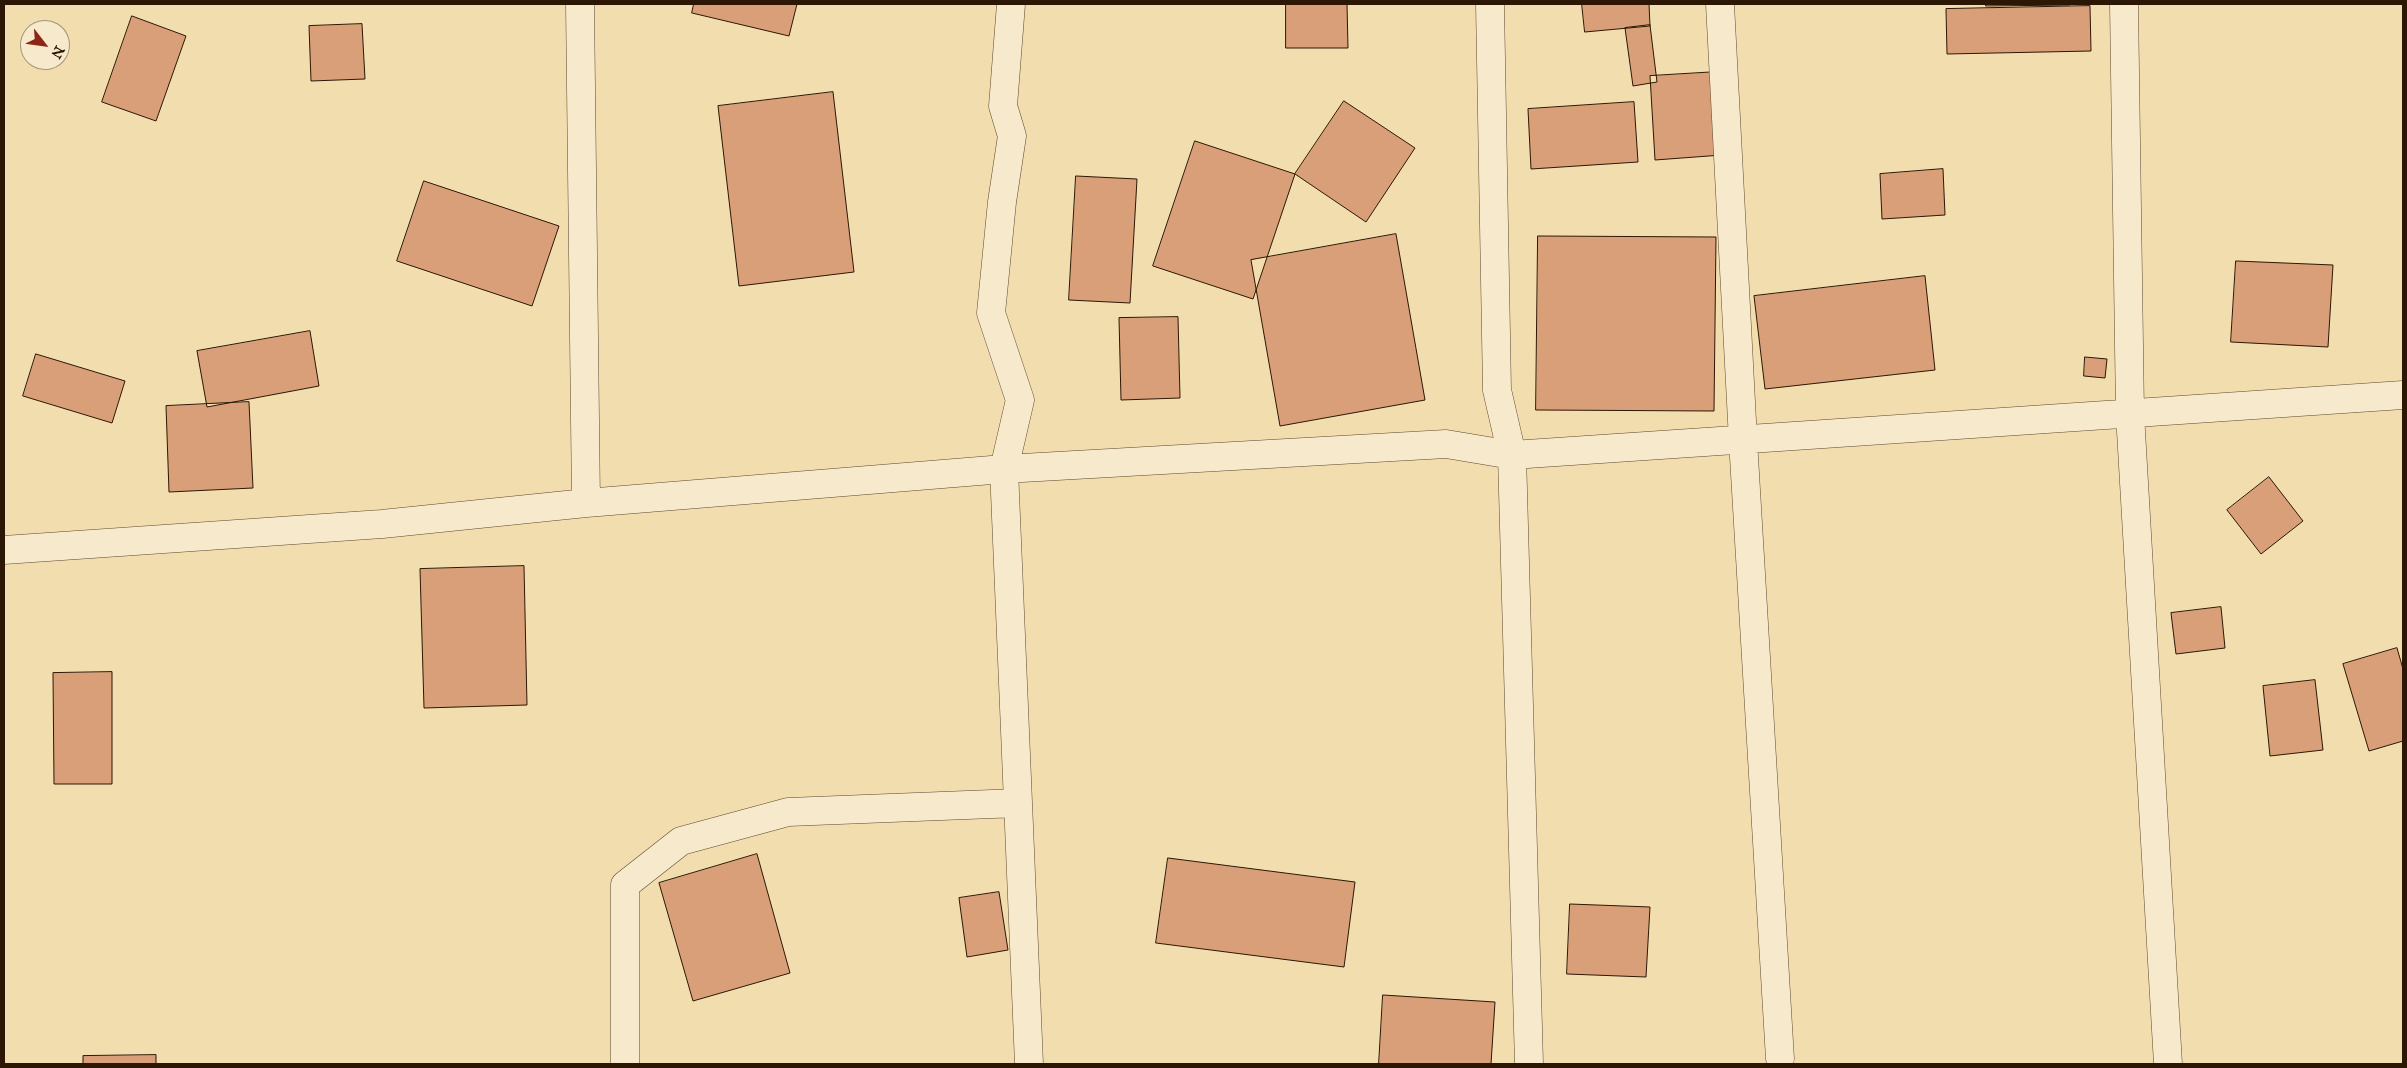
<!DOCTYPE html>
<style>
body{margin:0}
#map{position:relative;width:2407px;height:1068px;overflow:hidden;background:#f2ddaf;font-family:"IM FELL Great Primer",serif}
canvas{display:block}
.frame{position:absolute;inset:0;border:5px solid #2c1704;pointer-events:none}
.north{position:absolute;left:20px;top:20px;width:50px;height:50px;box-sizing:border-box;background:#f7e9cb;border:1px solid #a6957b;border-radius:50%;rotate:120deg;font-size:14px;font-weight:700;line-height:20px;text-align:center;color:#2c1704}
.north::after{content:'';display:block;margin:auto;width:18px;height:22px;background:#8f2418;clip-path:polygon(50% 0,100% 100%,50% 72%,0 100%)}
</style>
<div id="map">
<canvas width="2407" height="1068"></canvas>
<div class="frame"></div>
<div class="north">N</div>
</div>
<script>
const c = document.querySelector('canvas').getContext('2d');
c.lineJoin = 'round';
function paint(path, color) {
  c.fillStyle = color;
  c.fill(path, 'evenodd');
}
function trace(path, color, width, dash) {
  c.strokeStyle = color;
  c.lineWidth = width;
  c.lineCap = dash ? 'butt' : 'round';
  c.setLineDash(dash || []);
  c.stroke(path);
}
const building = new Path2D(`
 M694,4H797L789,36L692,13Z
 M1286,4H1347L1348,48H1286Z
 M1582,4H1649L1650,26L1585,32Z
 M1986,4H2070V5L1986,6Z
 M2090,6L2091,51L1947,54L1946,9Z
 M132,16L186,36L156,121L102,102Z
 M362,24L365,79L311,81L309,26Z
 M1650,25L1657,82L1633,86L1625,28Z
 M1717,72L1722,155L1655,160L1650,76Z
 M833,92L854,272L739,286L718,106Z
 M1344,101L1415,148L1366,222L1295,174Z
 M1634,102L1638,162L1531,169L1528,109Z
 M1195,141L1295,174L1253,299L1153,266Z
 M1943,169L1945,215L1882,219L1880,174Z
 M1076,176L1137,179L1130,303L1069,300Z
 M424,181L559,226L532,306L397,261Z
 M1396,234L1425,400L1280,426L1251,260Z
 M1538,236L1716,237L1714,411L1536,410Z
 M2236,261L2333,265L2328,347L2231,342Z
 M1925,276L1935,370L1765,389L1754,296Z
 M1178,317L1180,398L1121,400L1119,318Z
 M310,331L319,386L207,407L197,351Z
 M36,354L125,381L112,423L23,396Z
 M2085,357L2107,359L2105,378L2084,376Z
 M249,402L253,488L169,492L166,406Z
 M2269,477L2303,521L2261,554L2227,510Z
 M524,566L527,705L424,708L420,569Z
 M2221,607L2225,648L2176,654L2171,613Z
 M2397,648L2403,669V741L2369,751L2343,664Z
 M112,672V784H54L53,673Z
 M2315,680L2323,750L2270,756L2263,686Z
 M757,854L790,973L693,1001L659,883Z
 M1168,858L1355,882L1344,967L1156,943Z
 M999,892L1008,950L967,957L959,898Z
 M1570,904L1650,907L1646,977L1567,974Z
 M1383,995L1495,1002L1491,1064H1379Z
 M156,1055V1064H83V1056Z`);
const minor = new Path2D(`
 M580,4L586,503
 M1011,4L1003,106L1012,136L1002,202L991,313L1020,400L1004,469L1029,1064
 M1490,4L1497,390L1512,455L1529,1064
 M1720,4L1743,440L1780,1059
 M2124,4L2130,414L2168,1064
 M4,550L382,524L586,503L1004,469L1446,444L1512,455L2403,395
 M625,1064V885L681,841L788,812L1018,803`);
paint(building, '#d89f79');
trace(building, '#2c1704', 1);
trace(minor, '#5e482f', 29);
trace(minor, '#f7e9cb', 28);
</script>
